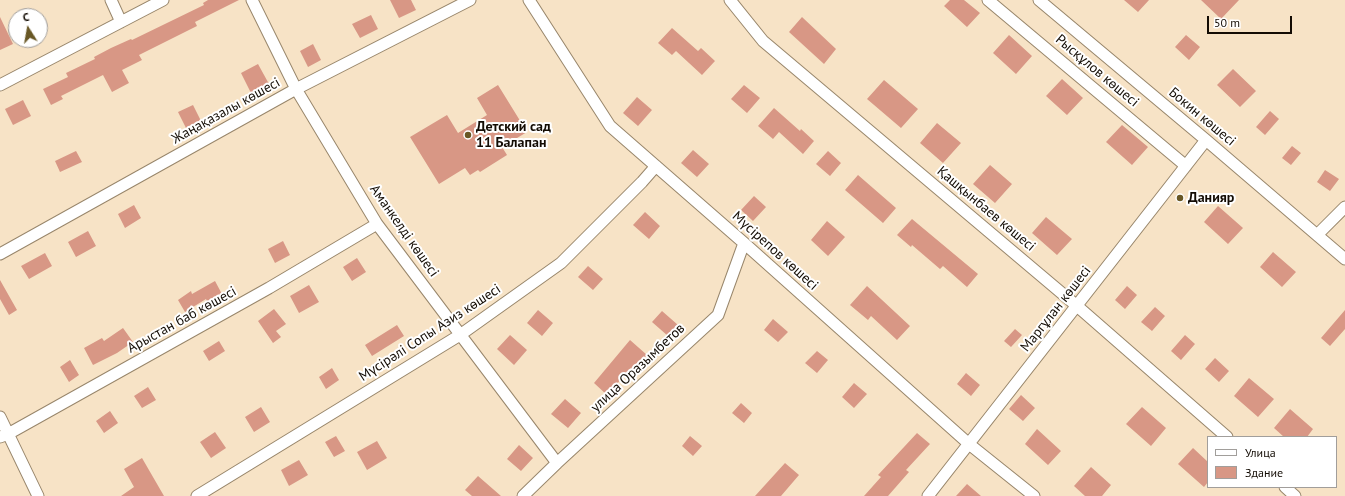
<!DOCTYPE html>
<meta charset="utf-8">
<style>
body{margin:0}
#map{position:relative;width:1345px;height:496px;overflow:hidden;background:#f7e3c6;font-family:"PT Sans",sans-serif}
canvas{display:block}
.legend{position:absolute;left:1207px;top:436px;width:130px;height:52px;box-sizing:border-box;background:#fff;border:1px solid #a19e9b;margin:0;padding:5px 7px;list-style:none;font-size:12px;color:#130c04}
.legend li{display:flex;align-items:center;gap:8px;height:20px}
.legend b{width:20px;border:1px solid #a19e9b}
.north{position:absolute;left:8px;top:8px;width:40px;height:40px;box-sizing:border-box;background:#fff;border:1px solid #a19e9b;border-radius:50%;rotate:349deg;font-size:11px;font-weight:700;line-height:16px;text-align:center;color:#130c04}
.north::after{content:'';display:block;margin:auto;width:14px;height:18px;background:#685725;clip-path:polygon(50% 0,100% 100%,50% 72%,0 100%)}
.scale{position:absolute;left:1207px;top:16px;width:85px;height:18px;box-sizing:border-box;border:2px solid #130c04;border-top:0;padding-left:5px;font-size:12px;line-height:14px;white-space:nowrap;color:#130c04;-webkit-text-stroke:3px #fff;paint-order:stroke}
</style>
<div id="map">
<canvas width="1345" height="496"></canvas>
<ul class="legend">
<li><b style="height:5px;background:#fff"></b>Улица</li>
<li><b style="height:11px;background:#d89785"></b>Здание</li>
</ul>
<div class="north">С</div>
<div class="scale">50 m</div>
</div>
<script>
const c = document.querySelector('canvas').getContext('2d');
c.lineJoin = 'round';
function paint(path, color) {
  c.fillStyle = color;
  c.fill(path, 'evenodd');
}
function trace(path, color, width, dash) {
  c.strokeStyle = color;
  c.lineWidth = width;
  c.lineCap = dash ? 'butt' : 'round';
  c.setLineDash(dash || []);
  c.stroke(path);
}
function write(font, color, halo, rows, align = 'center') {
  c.font = font + ' "PT Sans",sans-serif';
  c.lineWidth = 4;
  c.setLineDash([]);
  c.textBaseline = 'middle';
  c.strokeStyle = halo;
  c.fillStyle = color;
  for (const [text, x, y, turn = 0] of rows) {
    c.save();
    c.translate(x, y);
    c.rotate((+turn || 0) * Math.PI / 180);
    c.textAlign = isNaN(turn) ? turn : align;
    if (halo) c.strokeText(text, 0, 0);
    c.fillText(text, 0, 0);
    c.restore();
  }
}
const building = new Path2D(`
 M208,0H239L195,22L197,26L139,55L142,60L122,70L129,83L112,92L103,75L61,96L63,99L51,105L43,89L68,77L66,73L95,59L94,57L111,48L131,39L132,40L204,5L203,3Z
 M390,0H411L416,10L399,18Z
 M950,0H964L980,13L967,27L944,6Z
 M1124,0H1149L1138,12Z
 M1201,0H1239L1221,19Z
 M371,15L378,29L360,38L352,24Z
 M0,17L13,44L0,50Z
 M802,17L836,49L824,64L789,32Z
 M672,28L698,51L701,48L715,61L702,75L676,51L672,55L658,43Z
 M1009,35L1032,56L1016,74L993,53Z
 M1186,35L1200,47L1189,60L1175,47Z
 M313,44L321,60L308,67L300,51Z
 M258,64L269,84L251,93L241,73Z
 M1233,69L1256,91L1240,107L1217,85Z
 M1062,79L1083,98L1067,115L1046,96Z
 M884,80L918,109L901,128L867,99Z
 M498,85L527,132L502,147L507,155L480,172L478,170L470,175L465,168L439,184L410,137L447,115L458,133L487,115L477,98Z
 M744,85L760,98L747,113L731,99Z
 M637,97L652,110L638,126L623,113Z
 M23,100L31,116L13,125L5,109Z
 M193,105L201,121L186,128L178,112Z
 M774,108L800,131L801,129L814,141L803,154L779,132L773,139L758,126Z
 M1270,111L1279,119L1265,135L1256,127Z
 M937,123L961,143L943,163L920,143Z
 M1122,125L1148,147L1132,165L1106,142Z
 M1292,146L1301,153L1291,165L1282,158Z
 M693,150L709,164L697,177L681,163Z
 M76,151L82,162L60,172L55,161Z
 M828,151L841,163L830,176L816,164Z
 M990,165L1012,184L995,203L973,184Z
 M1325,170L1339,179L1330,191L1317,182Z
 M858,175L896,208L883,223L845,190Z
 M754,196L766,207L753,221L741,210Z
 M134,205L141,218L125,228L118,214Z
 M1218,206L1243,228L1228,244L1204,222Z
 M645,212L660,226L649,239L633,225Z
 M1046,217L1072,239L1057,255L1032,233Z
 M912,219L978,274L967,287L943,266L940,269L912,245L911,247L897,235Z
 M827,221L845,237L828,256L811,240Z
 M88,231L96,246L76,257L68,242Z
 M283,241L290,255L275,263L268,249Z
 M1273,252L1296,272L1282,287L1260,267Z
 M45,253L52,266L29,279L21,266Z
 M357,258L366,272L352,281L343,267Z
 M588,266L603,279L593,290L578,277Z
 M0,280L17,310L9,315L0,299Z
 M215,281L223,296L208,304L206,299L185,312L178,300L191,291L192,294Z
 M309,285L319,302L299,313L290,296Z
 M867,286L910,326L897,340L871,316L868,320L850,305Z
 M1127,286L1137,295L1125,309L1115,300Z
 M1155,307L1165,316L1152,331L1141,322Z
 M274,309L286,324L276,331L281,337L273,343L258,321Z
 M538,310L553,323L542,336L527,323Z
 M1345,310V329L1330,346L1321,338Z
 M662,311L678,325L668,336L652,322Z
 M773,319L788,332L778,342L764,330Z
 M397,325L404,336L372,356L365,345Z
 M123,328L133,342L117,353L93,365L84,348L102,338L104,341Z
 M1015,329L1022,335L1011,347L1004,341Z
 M510,335L527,350L514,365L497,349Z
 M1185,335L1195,344L1181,360L1171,351Z
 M630,340L647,355L633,371L631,368L607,395L594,383Z
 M219,341L225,351L209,361L203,351Z
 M817,351L828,360L817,373L805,363Z
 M1215,358L1229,371L1219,382L1205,369Z
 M70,360L79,375L69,382L60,367Z
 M332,368L339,380L326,389L319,377Z
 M966,373L980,385L971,396L957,384Z
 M1249,378L1274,399L1258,417L1234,396Z
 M854,383L867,394L854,408L842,397Z
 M148,387L156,400L142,408L134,396Z
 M1021,395L1035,408L1023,421L1009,409Z
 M565,399L581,413L568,428L551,414Z
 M741,403L752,413L744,423L732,413Z
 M261,407L270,422L254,432L245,417Z
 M1142,407L1166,428L1151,446L1126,424Z
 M1290,409L1313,429L1307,437H1284L1274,428Z
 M110,411L118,423L104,433L96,421Z
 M1037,429L1061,451L1048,465L1025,444Z
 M215,432L226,448L211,458L200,442Z
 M917,433L930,444L906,470L909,472L888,496H864L881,477L878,475Z
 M336,436L345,451L334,457L325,442Z
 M690,436L702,446L693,456L682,446Z
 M377,441L387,458L367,470L357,452Z
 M519,445L533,458L521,471L507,459Z
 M1193,448L1208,462V482L1204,487L1178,464Z
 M142,458L164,496H121L134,487L124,469Z
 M299,460L308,475L289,486L281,470Z
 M785,463L799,475L781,496H755Z
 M1091,467L1111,485L1102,496H1085L1074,486Z
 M478,476L501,496H472L465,490Z
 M967,484L981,496H956Z`);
const minor = new Path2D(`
 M111,0L121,22
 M252,0L296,89L377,224L557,463
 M529,0L610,126L744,243L969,444L1034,496
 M730,0L763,41L1077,306L1227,437
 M988,0L1186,166
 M1039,0L1206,140L1345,259
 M0,85L163,0
 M1317,235L1345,207
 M0,254L296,89L470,0
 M0,417L38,496
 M0,437L8,434L269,288L377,224
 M1285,487L1295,496
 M197,496L460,335L561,263L642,182L656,166
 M523,496L557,463L718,315L744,243
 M928,496L1206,140`);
const markers = [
 [468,135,4,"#685725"],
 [1180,198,4,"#685725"]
];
const streetNames = [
 ["Рысқұлов көшесі",1097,71,40],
 ["Жаңақазалы көшесі",226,111,-29],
 ["Бокин көшесі",1202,117,40],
 ["Қашқынбаев көшесі",986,209,40],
 ["Аманкелді көшесі",404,231,55],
 ["Мүсірепов көшесі",775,251,42],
 ["Маргұлан көшесі",1056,309,-52],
 ["Арыстан баб көшесі",182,320,-29],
 ["Мүсірәлі Сопы Азиз көшесі",430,333,-33],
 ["улица Оразымбетов",638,368,-43]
];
const poiNames = [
 ["Детский сад",476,127],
 ["11 Балапан",476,143],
 ["Данияр",1188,198]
];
paint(building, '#d89785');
trace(minor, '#98866b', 13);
trace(minor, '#fff', 11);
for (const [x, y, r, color] of markers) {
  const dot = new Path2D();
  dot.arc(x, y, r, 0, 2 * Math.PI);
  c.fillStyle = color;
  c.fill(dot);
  trace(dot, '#fff', 1.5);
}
write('14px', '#130c04', '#fff', streetNames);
write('bold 14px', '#130c04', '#fff', poiNames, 'left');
</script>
